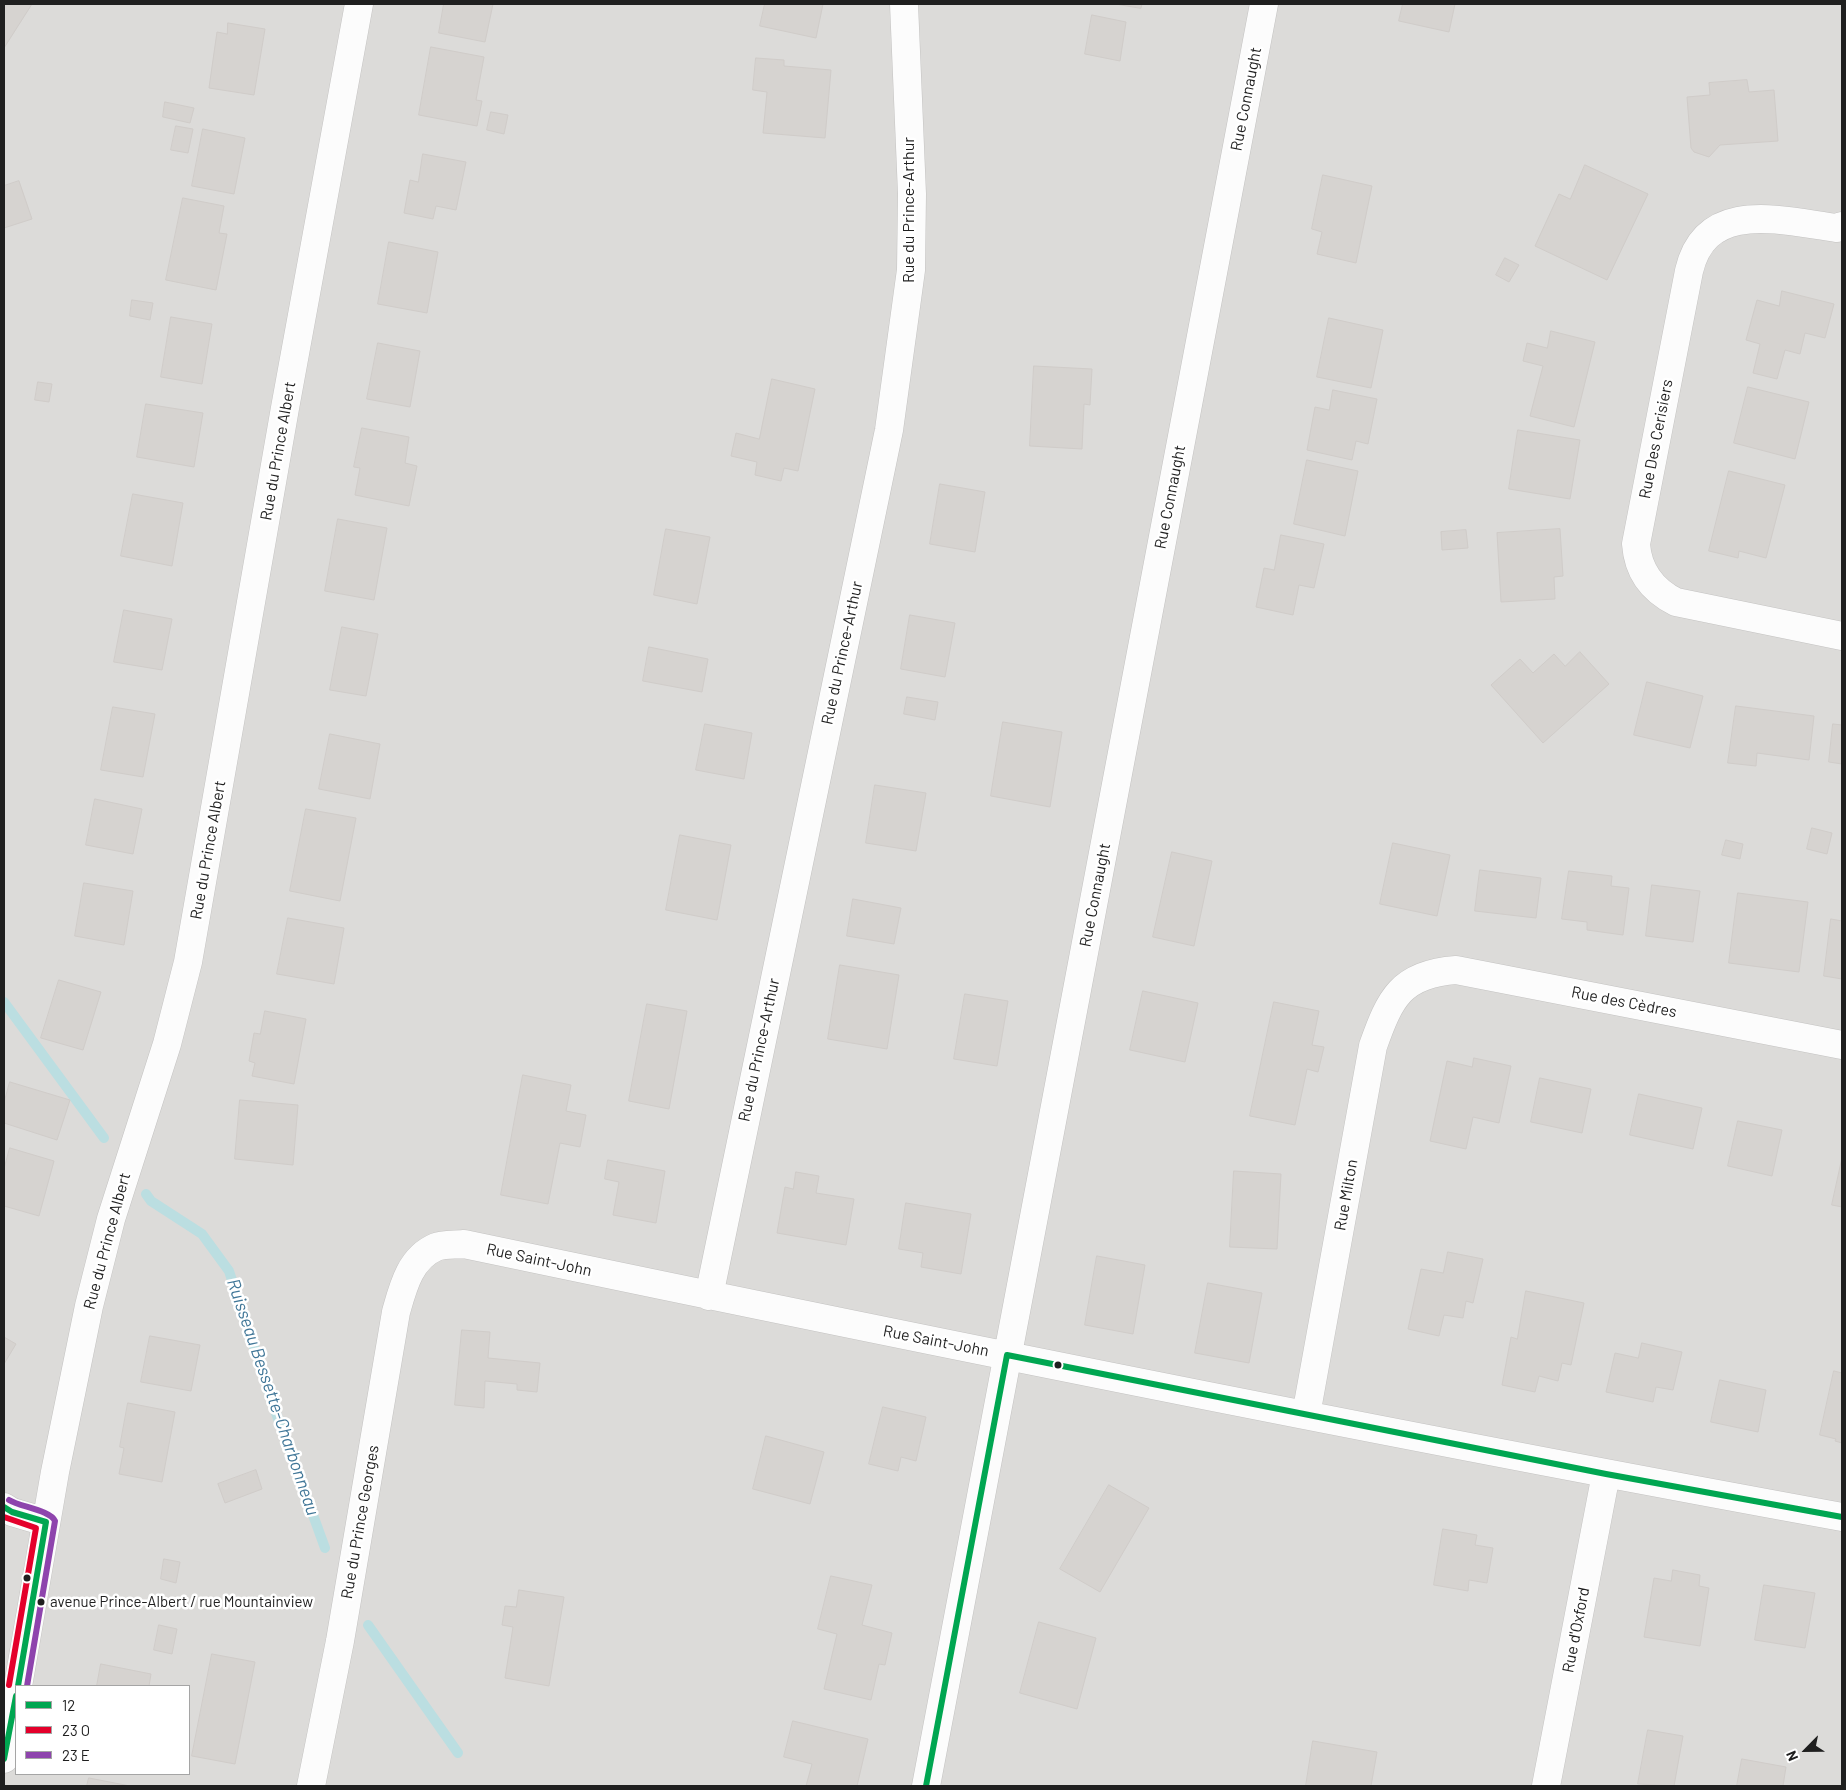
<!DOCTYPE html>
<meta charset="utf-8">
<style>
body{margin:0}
#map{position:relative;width:1846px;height:1790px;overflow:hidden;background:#edebe8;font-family:Barlow,sans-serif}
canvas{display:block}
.frame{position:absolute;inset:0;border:5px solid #1f1f1f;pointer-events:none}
.legend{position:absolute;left:15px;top:1685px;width:175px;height:90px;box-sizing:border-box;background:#fff;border:1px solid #a5a5a5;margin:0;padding:6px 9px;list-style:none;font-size:15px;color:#1f1f1f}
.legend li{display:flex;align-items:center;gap:10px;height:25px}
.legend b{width:25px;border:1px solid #a5a5a5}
.north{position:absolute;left:1781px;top:1725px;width:50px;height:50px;-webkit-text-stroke:4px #fff;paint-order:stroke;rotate:247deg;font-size:14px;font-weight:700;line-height:20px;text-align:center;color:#1f1f1f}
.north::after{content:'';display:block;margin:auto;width:18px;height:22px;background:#1f1f1f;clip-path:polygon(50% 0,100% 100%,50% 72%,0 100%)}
</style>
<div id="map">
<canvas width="1846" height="1790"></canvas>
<div class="frame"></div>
<ul class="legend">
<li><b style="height:6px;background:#00a651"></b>12</li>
<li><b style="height:6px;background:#e4002b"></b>23 O</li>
<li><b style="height:6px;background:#8e44ad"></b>23 E</li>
</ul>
<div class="north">N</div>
</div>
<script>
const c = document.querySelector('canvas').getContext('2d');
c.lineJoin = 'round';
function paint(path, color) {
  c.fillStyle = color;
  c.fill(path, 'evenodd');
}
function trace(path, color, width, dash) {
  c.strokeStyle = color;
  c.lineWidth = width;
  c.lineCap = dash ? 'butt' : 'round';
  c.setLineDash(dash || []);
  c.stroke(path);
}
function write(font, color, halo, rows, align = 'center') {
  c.font = font + ' Barlow,sans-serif';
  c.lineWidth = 5;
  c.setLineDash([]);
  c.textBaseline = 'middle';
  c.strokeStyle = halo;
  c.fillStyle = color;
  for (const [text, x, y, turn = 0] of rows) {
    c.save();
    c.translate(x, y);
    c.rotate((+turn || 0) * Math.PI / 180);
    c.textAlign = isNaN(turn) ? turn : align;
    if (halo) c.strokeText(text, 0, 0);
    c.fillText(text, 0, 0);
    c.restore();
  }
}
const residential = new Path2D(`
 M4,4H1842V1786H4ZM16,1686H189V1774H16Z`);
const stream = new Path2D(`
 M4,1002L104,1138
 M146,1194L151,1201L202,1234L229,1271L272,1402L325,1548
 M368,1625L458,1753`);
const building = new Path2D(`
 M4,4H32L4,48Z
 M444,4H493L485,42L439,33Z
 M765,4H823L816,38L760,26Z
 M1116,4H1142L1141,8Z
 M1403,4H1455L1449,32L1399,21Z
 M1092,15L1126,22L1120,61L1085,54Z
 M228,23L265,29L254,95L209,88L217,32L227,34Z
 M431,47L484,57L476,100L482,101L477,126L419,115Z
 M756,58L784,60V66L831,70L825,138L763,133L767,92L753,90Z
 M1747,80L1749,92L1774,90L1778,141L1720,145L1709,157L1694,152L1691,148L1687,97L1710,95L1709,83Z
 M165,102L194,108L190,123L163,117Z
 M491,112L508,115L504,134L487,130Z
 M176,126L193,129L188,153L171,150Z
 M203,129L245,138L234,194L192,186Z
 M423,154L466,162L456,210L436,206L433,219L404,213L410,180L418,182Z
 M1585,165L1648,194L1607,280L1535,246L1559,194L1570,199Z
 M1323,175L1372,186L1356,263L1317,254L1322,232L1312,229Z
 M19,181L32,219L4,228V186Z
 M183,198L224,206L219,233L227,234L216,290L166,280Z
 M389,242L438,252L427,313L378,304Z
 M1505,258L1519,265L1509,282L1496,275Z
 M1782,291L1834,304L1825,338L1805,333L1800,354L1785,350L1777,379L1753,373L1760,344L1746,340L1757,300L1779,306Z
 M132,300L153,303L150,320L130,316Z
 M171,317L212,324L202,384L161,377Z
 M1329,318L1383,330L1371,388L1317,377Z
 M1551,331L1595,342L1574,427L1530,416L1543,366L1523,361L1527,343L1547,348Z
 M378,343L420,351L410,407L367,399Z
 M1034,366L1092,369L1090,405L1084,404L1082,449L1030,446Z
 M772,379L815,389L798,471L784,468L781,481L755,475L757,462L731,456L736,433L759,439Z
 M38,382L52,384L49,402L35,400Z
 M1748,387L1809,402L1795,459L1734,443Z
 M1333,390L1377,399L1368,444L1356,441L1352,460L1307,450L1315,407L1329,410Z
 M146,404L203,413L194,467L137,457Z
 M362,428L409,437L405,463L417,466L409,506L355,495L360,468L354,467Z
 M1518,430L1580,440L1570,499L1509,489Z
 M1307,460L1358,471L1345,536L1294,524Z
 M1729,471L1785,485L1766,558L1739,551L1738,558L1709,551Z
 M940,484L985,492L975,552L930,544Z
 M133,494L183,503L172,566L121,556Z
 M338,519L387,528L374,600L325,591Z
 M666,529L710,537L697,604L654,595Z
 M1560,529L1563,576L1554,577L1555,599L1501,602L1497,533Z
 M1466,530L1468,548L1442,550L1441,532Z
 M1281,535L1324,544L1314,588L1299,585L1293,615L1256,607L1264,568L1274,570Z
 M124,610L172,619L162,670L114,662Z
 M910,615L955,623L945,677L901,669Z
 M342,627L378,634L366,696L330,690Z
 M649,647L708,659L702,692L643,681Z
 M1580,652L1609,684L1543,743L1491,685L1520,659L1533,673L1554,654L1565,666Z
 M1647,682L1703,696L1690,748L1634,735Z
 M907,697L938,702L935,720L904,714Z
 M1736,706L1814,716L1809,760L1757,753L1756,766L1728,763Z
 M113,707L155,714L143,777L101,770Z
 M1003,722L1062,732L1050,807L991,796Z
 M705,724L752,733L744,779L696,770Z
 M1833,724L1842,725V764L1829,762Z
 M330,734L380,744L370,799L319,789Z
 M875,785L926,793L916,851L866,843Z
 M95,799L142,809L133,854L86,845Z
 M306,809L356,818L340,901L290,891Z
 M1812,828L1832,833L1827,854L1807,849Z
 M680,835L731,845L717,920L666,910Z
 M1726,840L1743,844L1740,859L1722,855Z
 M1393,843L1450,855L1437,916L1380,904Z
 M1172,852L1212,861L1194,946L1153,937Z
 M1480,870L1541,878L1536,918L1475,911Z
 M1569,871L1612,876L1611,886L1629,888L1623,935L1587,930V922L1562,919Z
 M84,883L133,891L124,945L75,936Z
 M1652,885L1700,891L1693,942L1646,936Z
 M1738,893L1808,902L1799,972L1729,963Z
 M853,899L901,908L894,944L847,936Z
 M288,918L344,928L334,984L277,974Z
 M1831,919L1842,921V979L1824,976Z
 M840,965L899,975L887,1049L828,1039Z
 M59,980L101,992L83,1050L41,1038Z
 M1143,991L1198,1003L1185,1062L1130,1050Z
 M965,994L1008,1001L997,1066L954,1059Z
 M1274,1002L1319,1011L1312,1045L1324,1047L1318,1072L1307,1069L1295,1125L1250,1116Z
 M647,1004L687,1011L669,1109L629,1101Z
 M265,1011L306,1019L294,1084L252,1076L255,1063L249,1061L254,1033L260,1034Z
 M1474,1058L1511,1066L1499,1123L1473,1117L1466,1149L1430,1141L1447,1061L1472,1067Z
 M523,1075L571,1085L566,1111L586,1115L580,1147L560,1143L548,1204L501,1195Z
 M1540,1078L1591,1089L1582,1133L1531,1122Z
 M10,1082L70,1100L57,1140L4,1123V1103Z
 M1639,1094L1702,1108L1693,1149L1630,1135Z
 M240,1100L298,1105L293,1165L235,1159Z
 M1738,1121L1782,1130L1772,1176L1728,1166Z
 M10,1148L54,1161L39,1216L4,1206V1169Z
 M1842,1158V1207L1832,1205Z
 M608,1160L665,1171L656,1223L613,1215L619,1182L605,1179Z
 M1234,1171L1281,1174L1277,1249L1230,1247Z
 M796,1172L819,1176L816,1193L854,1199L846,1245L777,1233L785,1187L793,1189Z
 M906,1203L971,1214L961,1274L921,1267L923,1253L899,1249Z
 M1448,1252L1483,1259L1473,1303L1466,1301L1463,1318L1444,1315L1439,1336L1408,1329L1421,1269L1443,1273Z
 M1097,1256L1145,1265L1133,1334L1085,1325Z
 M1208,1283L1262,1293L1249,1363L1195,1353Z
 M1526,1291L1584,1303L1571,1365L1562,1363L1558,1381L1539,1376L1535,1392L1502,1385L1511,1337L1517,1339Z
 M462,1330L490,1332L488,1358L540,1363L537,1392L517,1390V1384L485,1381L484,1408L455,1405Z
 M150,1336L200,1345L191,1391L141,1382Z
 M4,1337L16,1344L4,1364Z
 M1642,1343L1682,1352L1673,1390L1656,1387L1653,1402L1606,1392L1615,1353L1638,1358Z
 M1834,1371L1842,1373V1443L1835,1441L1836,1439L1820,1435Z
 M1720,1380L1766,1390L1758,1432L1711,1422Z
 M128,1403L175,1412L162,1482L119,1474L124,1448L120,1447Z
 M883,1407L926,1417L916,1461L901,1457L898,1471L869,1464Z
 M766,1436L824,1452L810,1504L753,1489Z
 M256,1470L262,1489L225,1503L218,1484Z
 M1109,1485L1149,1508L1100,1592L1060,1569Z
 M1443,1529L1477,1535L1475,1545L1493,1548L1487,1583L1469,1580L1468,1591L1434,1585Z
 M164,1559L180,1562L176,1583L161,1579Z
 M1673,1570L1700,1575L1699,1586L1709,1588L1700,1646L1644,1637L1654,1578L1671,1581Z
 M831,1576L872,1585L862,1625L892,1633L885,1665L879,1664L871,1700L824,1689L837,1634L818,1629Z
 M1764,1585L1815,1593L1805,1648L1755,1640Z
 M519,1590L564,1597L549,1686L505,1678L513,1627L502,1625L505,1606L516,1607Z
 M1039,1622L1096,1638L1077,1709L1020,1693Z
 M159,1625L177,1629L172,1654L154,1650Z
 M212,1654L255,1662L235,1764L192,1756Z
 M101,1664L151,1674L149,1686H97Z
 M793,1721L868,1739L857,1786H806L812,1764L784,1757Z
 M1648,1730L1683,1736L1674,1786L1638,1784Z
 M1313,1741L1377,1752L1371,1786H1306Z
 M1742,1759L1786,1767L1783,1786H1737Z
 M89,1778L130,1786H87Z`);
const street = new Path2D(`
 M1842,226L1837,228C1782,221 1706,198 1689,271L1636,544C1638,571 1652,590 1676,602L1842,636
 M709,1296L889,430L911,270L912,194L904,4
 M1306,1415L1373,1046C1390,998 1401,974 1456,970L1842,1045
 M4,1507L12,1512L46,1522
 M18,1686L55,1472L89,1306L111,1219L167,1044L188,962L285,408L359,4
 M4,1759L16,1696
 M311,1786L340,1641L396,1312C403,1287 410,1258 436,1247C443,1244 456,1245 464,1244C922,1340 1381,1433 1842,1517
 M926,1786L1264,4
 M1546,1786L1606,1474`);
const bus1 = new Path2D(`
 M4,1507L12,1512L46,1522L18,1686
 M4,1759L16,1696
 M926,1786L1007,1355L1606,1474L1842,1517`);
const bus2 = new Path2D(`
 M4,1517L36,1528L9,1685`);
const bus3 = new Path2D(`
 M9,1500C20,1507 50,1510 55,1521L27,1686`);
const markers = [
 [1058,1365,4.5,"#1f1f1f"],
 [27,1578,4.5,"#1f1f1f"],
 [41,1602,4.5,"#1f1f1f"]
];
const busNames = [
 ["avenue Prince-Albert / rue Mountainview",50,1602]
];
const streetNames = [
 ["Rue Connaught",1246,99,-79],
 ["Rue du Prince-Arthur",909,210,-90],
 ["Rue Des Cerisiers",1656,439,-79],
 ["Rue du Prince Albert",278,451,-80],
 ["Rue Connaught",1170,497,-79],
 ["Rue du Prince-Arthur",842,653,-78],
 ["Rue du Prince Albert",208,850,-80],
 ["Rue Connaught",1095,895,-79],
 ["Rue des Cèdres",1624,1002,11],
 ["Rue du Prince-Arthur",759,1050,-78],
 ["Rue Milton",1346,1195,-80],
 ["Rue du Prince Albert",107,1241,-75],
 ["Rue Saint-John",539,1260,12],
 ["Rue Saint-John",936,1341,11],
 ["Rue du Prince Georges",360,1522,-80],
 ["Rue d'Oxford",1576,1630,-79]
];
const waterNames = [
 ["Ruisseau Bessette-Charbonneau",273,1397,71]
];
paint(residential, '#dcdbd9');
trace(stream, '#bbdee1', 10);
paint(building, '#d6d3d0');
trace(building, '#d0ccc9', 1);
trace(street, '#c4c3c2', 29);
trace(street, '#fcfcfc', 28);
trace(bus1, '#00a651', 6);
trace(bus2, '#e4002b', 6);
trace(bus3, '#8e44ad', 6);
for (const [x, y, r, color] of markers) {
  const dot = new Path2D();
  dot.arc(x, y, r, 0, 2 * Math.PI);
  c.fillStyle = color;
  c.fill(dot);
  trace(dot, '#fff', 2);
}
write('15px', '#1f1f1f', '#fff', busNames, 'left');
write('16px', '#1f1f1f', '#fff', streetNames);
write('italic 18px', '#417798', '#fff', waterNames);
</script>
